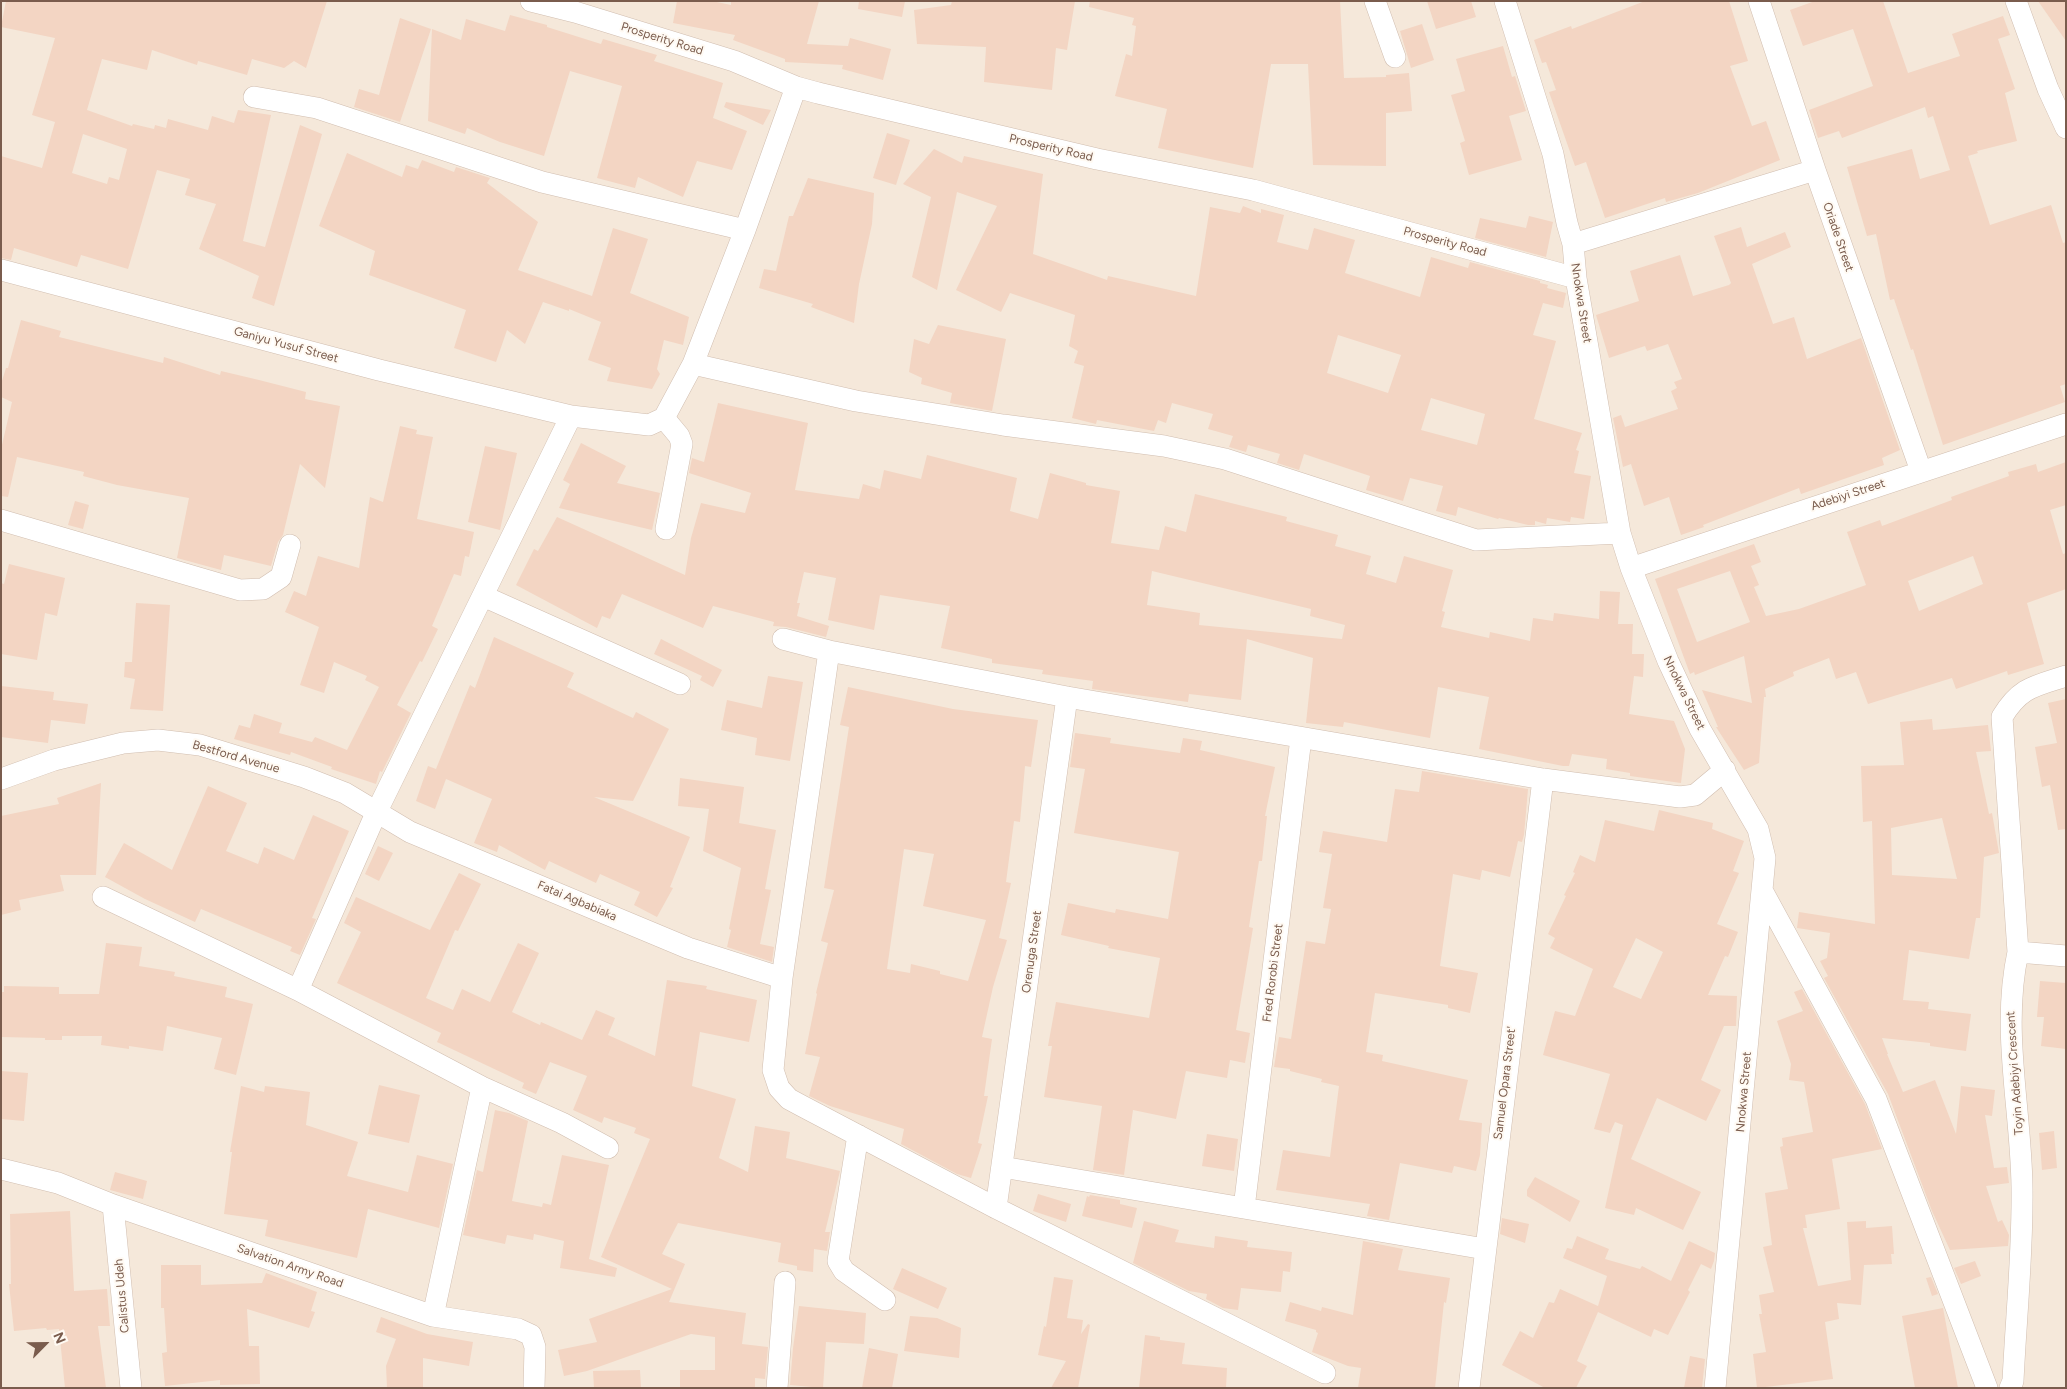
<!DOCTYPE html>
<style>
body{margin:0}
#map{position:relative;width:2067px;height:1389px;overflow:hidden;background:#fdf6ec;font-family:Figtree,sans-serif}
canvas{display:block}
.frame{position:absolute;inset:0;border:2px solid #7a5c4d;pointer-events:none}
.north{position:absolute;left:20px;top:1319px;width:50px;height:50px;-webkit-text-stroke:4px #fffaf3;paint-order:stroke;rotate:67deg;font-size:14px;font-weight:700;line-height:20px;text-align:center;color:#7a5c4d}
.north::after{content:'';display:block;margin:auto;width:18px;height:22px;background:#7a5c4d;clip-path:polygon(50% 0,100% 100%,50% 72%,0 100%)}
</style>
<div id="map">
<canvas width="2067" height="1389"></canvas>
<div class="frame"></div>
<div class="north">N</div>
</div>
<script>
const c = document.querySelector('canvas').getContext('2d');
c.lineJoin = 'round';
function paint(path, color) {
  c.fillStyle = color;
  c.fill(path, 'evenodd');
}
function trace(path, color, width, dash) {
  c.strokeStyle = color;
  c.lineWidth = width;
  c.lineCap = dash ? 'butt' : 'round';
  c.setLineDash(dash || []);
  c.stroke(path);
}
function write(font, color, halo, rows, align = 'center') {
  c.font = font + ' Figtree,sans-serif';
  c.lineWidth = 4;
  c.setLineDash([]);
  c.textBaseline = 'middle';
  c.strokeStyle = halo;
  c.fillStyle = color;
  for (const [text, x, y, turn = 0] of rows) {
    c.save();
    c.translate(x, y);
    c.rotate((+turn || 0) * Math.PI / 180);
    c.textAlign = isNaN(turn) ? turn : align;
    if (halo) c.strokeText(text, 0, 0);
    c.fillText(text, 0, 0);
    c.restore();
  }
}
const residential = new Path2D(`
 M1,1H2066V1388H1Z`);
const building = new Path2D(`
 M6,1H327L306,68L294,61L284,68L252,59L247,75L198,61L197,65L152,50L147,70L102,59L87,110L132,126L133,124L154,129L155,125L166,128L168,119L208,130L212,116L234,123L238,110L271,115L243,241L265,247L300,125L322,134L274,306L252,298L259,276L199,249L216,204L185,195L190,179L157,170L128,269L81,255L77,267L14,248L11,260L1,258V156L42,168L55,122L32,115L55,38L1,27ZM83,134L127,149L119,180L109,177L107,184L72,173Z
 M677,1H712L731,5V1H819L807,44L848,46L850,38L891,49L883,80L842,69L843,65L785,62V59L733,40L735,35L673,23Z
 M859,1H905L902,17L858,9Z
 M952,1H1075L1067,50L1056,48L1052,90L984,82L986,47L917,44L914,10L951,5Z
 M1090,1H1340L1344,78L1386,77V75L1409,73L1412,111L1386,113V166L1313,165L1308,64H1271L1253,168L1158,148L1167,109L1115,96L1126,54L1132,56L1136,26L1132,25L1134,18L1089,7Z
 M1427,1H1471L1476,17L1436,29Z
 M1645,1H1729L1748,61L1730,66L1752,126L1766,121L1780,160L1698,193L1666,202L1665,198L1605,218L1586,162L1575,166L1549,92L1556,90L1546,62L1542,63L1534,40L1571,26L1572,29Z
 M1815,1H1883L1908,73L1960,56L1952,34L2003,16L2010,35L1998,39L2015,89L2005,93L2017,141L1977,151L1978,153L1968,156L1990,225L2051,205L2063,243L2066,242V384L2060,386L2065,402L1943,445L1913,349L1911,350L1894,299L1890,300L1876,234L1867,236L1847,167L1912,149L1920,179L1950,170L1933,116L1928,118L1925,107L1842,138L1839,131L1818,138L1809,110L1873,86L1853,29L1803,46L1790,10Z
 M2038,1H2066V41Z
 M510,15L547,25V27L601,44L603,39L657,55L654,61L723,83L713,118L747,131L732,170L697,161L683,197L638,177L635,188L597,178L622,86L570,71L544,156L500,142L467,128L465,134L428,121L432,29L461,40L466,19L505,31Z
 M400,18L431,29L400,122L354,107L359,89L379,95Z
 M1422,24L1434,60L1411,68L1400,31Z
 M1503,46L1512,77L1515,76L1526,111L1509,116L1522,160L1469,175L1460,143L1465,141L1451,95L1465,91L1456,59Z
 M726,102L771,110L763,125L724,107Z
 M887,133L910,140L896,185L873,178Z
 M934,149L962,163L964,156L1043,174L1033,254L1107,280L1108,276L1196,296L1210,207L1240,213L1243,206L1261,213V209L1284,215L1277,242L1308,250L1314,228L1355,240L1345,273L1420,297L1431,257L1468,268L1470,262L1540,281V283L1548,285L1547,288L1566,293L1563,308L1543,303L1533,335L1556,341L1534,419L1582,433L1576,450L1579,451L1574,473L1591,476L1584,519L1571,517L1570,522L1547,518L1546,524L1535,521V525H1528L1499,518L1498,519L1458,507L1456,516L1436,511L1443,486L1410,478L1403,501L1366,490L1370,476L1304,454L1299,470L1277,463L1280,454L1248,445L1246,452L1229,447L1233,436L1208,429L1213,414L1172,403L1166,423L1158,420L1154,431L1097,420L1096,424L1072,418L1084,366L1074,363L1078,351L1069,346L1075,315L1010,293L1001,312L956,290L997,206L957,192L937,290L912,277L931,197L903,184ZM1338,335L1401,355L1388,393L1327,373ZM1431,398L1485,414L1477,445L1421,430Z
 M347,153L402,177L406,165L418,169L422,160L454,172L456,167L490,178L487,183L538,222L518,270L592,296L613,228L648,239L630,293L689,317L683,345L664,340L657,369L660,374L652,389L607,381L611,368L588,360L601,322L569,309V311L543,302L525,344L507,330L496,362L454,348L466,310L369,275L375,251L319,226Z
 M808,178L874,193L872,224L859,284L854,323L811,307L813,304L759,288L764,269L776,271L789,216H793Z
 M1529,216L1553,222L1546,257L1475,238L1480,218L1526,228Z
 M1741,227L1747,247L1785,232L1791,247L1752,264L1773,324L1794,317L1807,359L1861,338L1900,450L1882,458L1884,465L1801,494L1799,488L1703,525L1704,527L1681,535L1669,497L1644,506L1631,464L1623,467L1613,418L1621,415L1625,427L1678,409L1671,391L1677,388L1674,382L1682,379L1668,344L1647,351L1645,346L1609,358L1596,315L1639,301L1630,271L1680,255L1693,296L1729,285L1731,283L1714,236Z
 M21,320L61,331L59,337L163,363L164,357L220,375L221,371L259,380L306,392L305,399L340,406L325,488L300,464L283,535L278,542L271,566L224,555L221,570L177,558L189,498L117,485L83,476L84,472L17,457L8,497L1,496V449L12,402L1,397V384L6,368H8Z
 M938,325L1006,339L992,411L950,403L952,393L921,384L922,378L909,372L914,339L929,344Z
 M718,403L808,423L795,490L859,499L863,484L880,489L884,470L921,479L927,455L1017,478L1010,511L1038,519L1050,473L1086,483V485L1120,491L1111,543L1159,550L1165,526L1186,532L1195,494L1287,517L1286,521L1338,535L1335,546L1371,556L1366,574L1396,583L1404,556L1453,570L1442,611L1445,612L1441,627L1489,638L1490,632L1530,641L1533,618L1553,621L1554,613L1599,619L1600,591L1620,592L1618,624H1633L1632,654H1644L1643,677L1634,676L1629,714L1674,721L1685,749L1681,783L1630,776V773L1606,769L1607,759L1572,754L1569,766H1563L1479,749L1489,697L1438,687L1430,738L1344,722L1343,727L1306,723L1313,658L1247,639L1241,700L1189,694L1188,702L1092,689L1093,681L1042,674L1043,670L992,663V659L941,648L950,606L880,595L874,630L828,620L836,578L804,572L797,603H800L797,616L829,626L826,637L786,627L773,626L774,622L713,606L703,628L622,594L610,619L602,616L597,628L516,585L534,549L538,551L557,517L685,575L691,538L701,503L745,513L751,493L689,473L692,458L704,462ZM1152,571L1311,609L1310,616L1345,625L1342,639L1199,625L1200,613L1147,605Z
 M400,426L417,430L416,434L433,437L417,519L474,532L469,557L465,556L461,576L454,574L432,626L438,629L422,662L420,661L397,705L411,713L382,772L380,771L376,784L331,769L332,767L291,752L290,755L234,739L239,725L250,728L254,714L282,723L279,733L312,742L315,737L347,750L379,687L365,680L367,676L334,662L324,693L300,685L319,627L285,612L294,591L306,596L318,556L359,568L370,497L383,502Z
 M581,443L626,466L617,483L660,493L652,530L559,508L570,484L563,480Z
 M485,446L517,453L500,530L468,522Z
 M2066,462V505L2050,510L2063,554L2066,553V589L2027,603L2044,664L2008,675L2007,671L1956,689L1952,678L1868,704L1856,672L1836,679L1829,658L1793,672L1794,676L1765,689L1766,697H1764L1759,763L1744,770L1716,727H1718L1702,690L1752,703L1744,656L1695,675L1694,672L1690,674L1655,579L1754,544L1761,562L1751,566L1759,585L1754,587L1766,616L1799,609L1866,585L1847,532L1880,520L1882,526L1952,500L1951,497L2009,476L2008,472L2036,464L2038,472ZM1973,556L1983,584L1919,611L1908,581ZM1730,571L1750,622L1697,642L1677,589Z
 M75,501L89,505L83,529L68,525Z
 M9,564L65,578L57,616L45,613L37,660L1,654V583L4,584Z
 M136,603L170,605L163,711L130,709L135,679L124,677L125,662H132Z
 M494,637L574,673L567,687L633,718L636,712L669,729L633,801L594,797L690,837L670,887L673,888L657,917L634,905L640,892L600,874L596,883L549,861L545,870L499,845L497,852L474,843L492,799L446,779L435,809L416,801L428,766L436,769L470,685L475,688Z
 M661,639L722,670L713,687L700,680L702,676L654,654Z
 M768,676L803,682L790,761L755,755L757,738L721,730L727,700L762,708Z
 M1,686L54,692L53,700L88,704L85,724L51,720L48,743L1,737Z
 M848,687L953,709L1038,720L1031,767L1025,766L1020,822L1014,821L1006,882L1011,883L999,938L1007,940L993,987L982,1037L992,1039L984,1096H988L978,1143L982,1144L971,1178L957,1174L901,1144L904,1129L830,1106L809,1096L820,1057L805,1054L817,994L816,993L828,943L821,941L834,890L824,888L849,727L840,725ZM904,849L934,854L923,906L986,920L968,981L940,974V971L911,964L910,973L887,969Z
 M2066,699V829L2058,830L2050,785L2042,787L2035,747L2057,743L2048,703Z
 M1932,719L1933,730L1988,725L1991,751L1976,752L1989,814L1992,813L1999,853L1984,857L1980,918H1976L1969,959L1909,950L1903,1000L1929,1002L1928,1009L1971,1014L1966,1051L1930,1046V1043L1882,1038L1888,1054H1887L1903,1092L1935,1080L1956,1134L1961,1086L1995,1090L1992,1116L1985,1115L1994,1168L2007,1167L2009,1183L1986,1186L1998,1222L2002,1220L2009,1235L2008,1246L1950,1250L1932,1211L1888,1094L1824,978L1828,976L1820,961L1827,958L1830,933L1797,928L1799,912L1875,924L1872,821L1863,822L1861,766L1904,765L1900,722ZM1942,818L1957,879L1892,875L1891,828Z
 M1075,733L1111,738L1110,743L1180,753L1183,738L1202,741L1200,750L1275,767L1265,816H1267L1262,861H1259L1249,927L1253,928L1236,1030L1250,1033L1245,1063L1230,1060L1227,1078L1186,1071L1176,1119L1133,1110L1124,1175L1093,1170L1102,1106L1044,1097L1052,1046H1048L1056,1002L1149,1018L1160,958L1108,948L1109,946L1061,935L1068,903L1115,913L1116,909L1168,919L1179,852L1074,833L1085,769L1070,767Z
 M1422,771L1528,789L1524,835L1522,842L1518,841L1510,877L1482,870L1480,880L1453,874L1440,966L1478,973L1470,1013L1448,1008V1005L1375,993L1366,1052L1383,1055L1382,1061L1468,1080L1459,1120L1482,1123L1480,1155L1476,1171L1454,1166L1452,1173L1400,1163L1389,1220L1367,1216L1370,1204L1276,1190L1283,1150L1330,1157L1339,1086L1321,1082L1322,1079L1290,1071V1069L1274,1067L1279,1037L1291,1039L1306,941L1325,944L1331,909L1323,908L1332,854L1319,852L1323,831L1387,842L1395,789L1419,792Z
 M680,778L744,787L739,823L776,830L765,889L771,890L760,944L774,947L772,962L727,947L731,930L729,929L741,868L703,851L709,809L678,806Z
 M101,783L96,875H60L64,891L19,900L21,910L1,915V816L59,804L57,798Z
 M208,786L247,803L226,851L258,864L264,847L294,860L313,815L349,831L312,918L316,919L300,955L290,951L292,947L201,909L195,922L145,899L105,877L124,843L172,870Z
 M1659,810L1713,823L1712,829L1744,841L1733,871L1739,873L1717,924L1738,932L1728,957L1725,956L1708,995L1737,996L1736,1026H1724L1701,1080L1721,1090L1706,1121L1657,1098L1631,1159L1701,1192L1683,1230L1636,1208L1634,1215L1605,1208L1623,1125L1615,1122L1610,1133L1594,1129L1610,1074L1543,1055L1555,1011L1575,1016L1593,969L1550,948L1555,938L1548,934L1566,896L1564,895L1575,873L1573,872L1580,855L1595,862L1605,820L1654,831ZM1636,938L1663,952L1641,999L1613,987Z
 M378,846L393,853L379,881L365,874Z
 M459,873L481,884L458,931L455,930L426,998L453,1010L462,989L490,1002L518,943L539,953L512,1012L540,1025L541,1022L582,1040L596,1010L615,1018L608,1035L655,1056L667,980L707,986L706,989L757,1000L749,1042L700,1032L692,1086L736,1099L719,1158L748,1172L755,1126L790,1132L786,1158L840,1171L825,1232H830L827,1251L814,1249L813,1272L797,1270V1266L778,1262L781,1243L678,1223L662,1254L685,1264L669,1302L746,1313L742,1344L768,1347L765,1379L755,1378V1388H680V1370H715V1337L691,1334L587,1371L564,1376L558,1350L597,1342L589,1319L672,1289L601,1257L650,1139L634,1133L636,1128L604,1117L602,1123L573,1110L587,1076L550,1062L536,1094L522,1088L524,1083L437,1042L441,1033L337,983L361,932L344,923L356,897L430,930Z
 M106,943L142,947L139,966L175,972L174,976L227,987L225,997L253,1004L236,1075L214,1069L222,1038L167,1026L163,1051L129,1046V1049L101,1045L102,1036H62V1040H45V1038L1,1037V992H4V986L59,987V994H99Z
 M2040,981L2066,983V1049L2041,1046L2044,1017H2037Z
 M1802,989L1865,1104L1882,1149L1832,1159L1840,1209L1805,1215L1807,1228H1803L1818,1286L1851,1280L1847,1222L1866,1221V1228L1892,1226L1894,1254H1891L1892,1264L1864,1265L1861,1305L1837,1303L1839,1319L1825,1322L1833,1379L1757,1388L1753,1354L1766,1352L1759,1314H1762L1759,1295L1774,1292L1763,1247L1772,1245L1765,1193L1788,1189L1780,1147L1783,1146L1782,1138L1813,1132L1804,1082L1789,1080L1791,1064L1777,1021L1803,1011L1794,992Z
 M1,1071L28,1073L24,1121L1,1119Z
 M379,1085L420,1095L409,1143L368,1134Z
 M241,1086L264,1092L265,1086L310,1092L306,1125L358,1142L347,1176L408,1192L417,1155L453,1164L439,1228L368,1209L357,1258L265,1236L268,1220L224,1214L232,1152H230Z
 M495,1110L509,1113L528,1121L512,1201L542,1207L543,1203L551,1205L562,1155L609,1165L589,1259L617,1268L615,1277L560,1268L564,1241L534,1234L533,1240L507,1235L505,1244L463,1235L477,1170L483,1172Z
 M2054,1131L2057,1168L2042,1170L2039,1133Z
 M1207,1134L1238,1139L1234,1171L1202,1166Z
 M115,1172L147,1181L143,1199L110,1190Z
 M1535,1177L1580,1201L1570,1222L1527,1196V1190Z
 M1038,1194L1071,1204L1066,1222L1033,1211Z
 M1090,1195L1120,1200V1204L1137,1208L1132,1228L1082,1216L1087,1196L1089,1197Z
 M70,1211L74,1291L107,1289L110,1326H98L106,1388H65L59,1329L47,1330L46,1328L14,1331L9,1284H11L10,1214Z
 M1502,1218L1529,1224L1525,1243L1500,1234Z
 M1144,1221L1179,1230L1175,1242L1214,1248L1215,1236L1248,1241L1247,1247L1292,1252L1290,1272L1283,1271L1281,1292L1241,1288L1238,1310L1223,1308L1206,1299L1207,1294L1189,1291L1133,1263Z
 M1577,1236L1609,1249L1605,1259L1640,1269L1642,1266L1671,1281L1689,1241L1715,1253L1714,1261L1711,1269L1701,1264L1688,1290L1690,1292L1668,1335L1654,1329L1651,1337L1598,1312L1577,1361L1587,1366L1576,1388H1545L1502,1365L1520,1331L1533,1338L1549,1302L1554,1303L1560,1289L1598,1306L1607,1276L1563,1258L1567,1248L1572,1249Z
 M1363,1241L1403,1249L1398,1270L1450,1278L1446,1303L1444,1302L1435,1388H1358L1361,1368L1348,1366L1312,1352L1318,1333L1316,1332V1330L1285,1321L1290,1302L1321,1311L1322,1307L1353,1315Z
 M1975,1261L1981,1276L1961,1284L1954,1268Z
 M161,1265H201V1285L262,1283L266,1273L317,1292L311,1311L315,1312L309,1328L247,1309L249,1346H259L260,1384L220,1385V1380L165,1386L162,1353L167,1352L164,1308H161Z
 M902,1268L947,1288L938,1309L893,1289Z
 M1054,1277L1073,1280L1067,1318L1083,1320L1081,1334L1088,1324L1090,1325L1078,1388H1051L1066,1361L1038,1355L1044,1326L1046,1327Z
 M1931,1277L1938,1294L1932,1296L1926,1278Z
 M799,1306L866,1313L864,1344L826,1342L823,1388L790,1385L793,1348Z
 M1943,1308L1958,1388H1915L1902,1316Z
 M910,1316L937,1318L961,1328L959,1358L904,1351Z
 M381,1317L427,1334L473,1342L469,1366L423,1358V1388H387L386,1366L396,1339L376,1332Z
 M1145,1335L1160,1337V1340L1185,1343L1182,1364L1227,1368L1226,1388H1139Z
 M869,1348L898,1354L892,1388H862Z
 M1690,1356L1705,1359L1702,1388H1684Z
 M640,1370L641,1388H594L593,1371Z`);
const minor = new Path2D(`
 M531,1L575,12L734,61L796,87L818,93L1097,159L1253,190L1576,278
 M1375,1L1395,57
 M1505,1L1553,154L1567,223L1573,244L1576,278L1620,533L1631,568L1668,661L1700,729L1758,829L1765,858L1715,1388
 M1759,1L1815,170L1921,471
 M2016,1L2048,89L2066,128
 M254,97L317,108L542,182L745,230
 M1573,244L1815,170
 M1,270L379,370L571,416L649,425L664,418L693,364L745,230L796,87
 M693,364L856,401L1003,425L1164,446L1225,459L1476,540L1620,533
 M664,418L679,436L682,444L666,529
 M1,520L240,590L263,589L281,577L290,545
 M1631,568L2066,424
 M483,596L680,684
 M783,639L829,651L1067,697L1543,779L1680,797L1695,795L1725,770
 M829,651L782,978L773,1070L779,1088L789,1099L802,1106L996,1208L1325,1373
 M1,779L54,760L123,743L158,740L200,745L304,777L345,793L410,832L688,948L782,978
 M1763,892L1876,1099L1987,1388
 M103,897L298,990L482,1087L562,1123L608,1148
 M2018,952L2066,956
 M298,990L377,811L571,416
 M858,1135L838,1261L844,1271L885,1300
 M1002,1167L1485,1249
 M1,1169L58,1183L113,1205L433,1316L518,1329L531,1335L535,1347L534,1388
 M113,1205L131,1388
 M996,1208L1067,697
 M1244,1208L1301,738
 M433,1316L482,1087
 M777,1388L785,1282
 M1469,1388L1543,779
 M2010,1388L2013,1381C2016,1317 2023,1252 2022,1187C2021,1108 2001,1030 2018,952L2002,717C2020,687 2035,686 2066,676`);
const streetNames = [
 ["Prosperity Road",662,39,17],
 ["Prosperity Road",1051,148,13],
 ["Oriade Street",1838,237,71],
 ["Prosperity Road",1445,242,15],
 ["Nnokwa Street",1581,303,81],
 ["Ganiyu Yusuf Street",286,345,15],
 ["Adebiyi Street",1848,495,-18],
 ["Nnokwa Street",1684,693,64],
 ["Bestford Avenue",236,757,16],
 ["Fatai Agbabiaka",577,901,23],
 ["Orenuga Street",1032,952,-82],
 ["Fred Rorobi Street",1273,973,-83],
 ["Toyin Adebiyi Crescent",2015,1073,-94],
 ["Samuel Opara Street'",1505,1083,-83],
 ["Nnokwa Street",1744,1092,-85],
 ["Salvation Army Road",290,1266,19],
 ["Calistus Udeh",122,1296,-95]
];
paint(residential, '#f5e8da');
paint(building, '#f3d5c3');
trace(minor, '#d1beb0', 22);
trace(minor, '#fff', 21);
write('12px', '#7a5c4d', '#fffaf3', streetNames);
</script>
